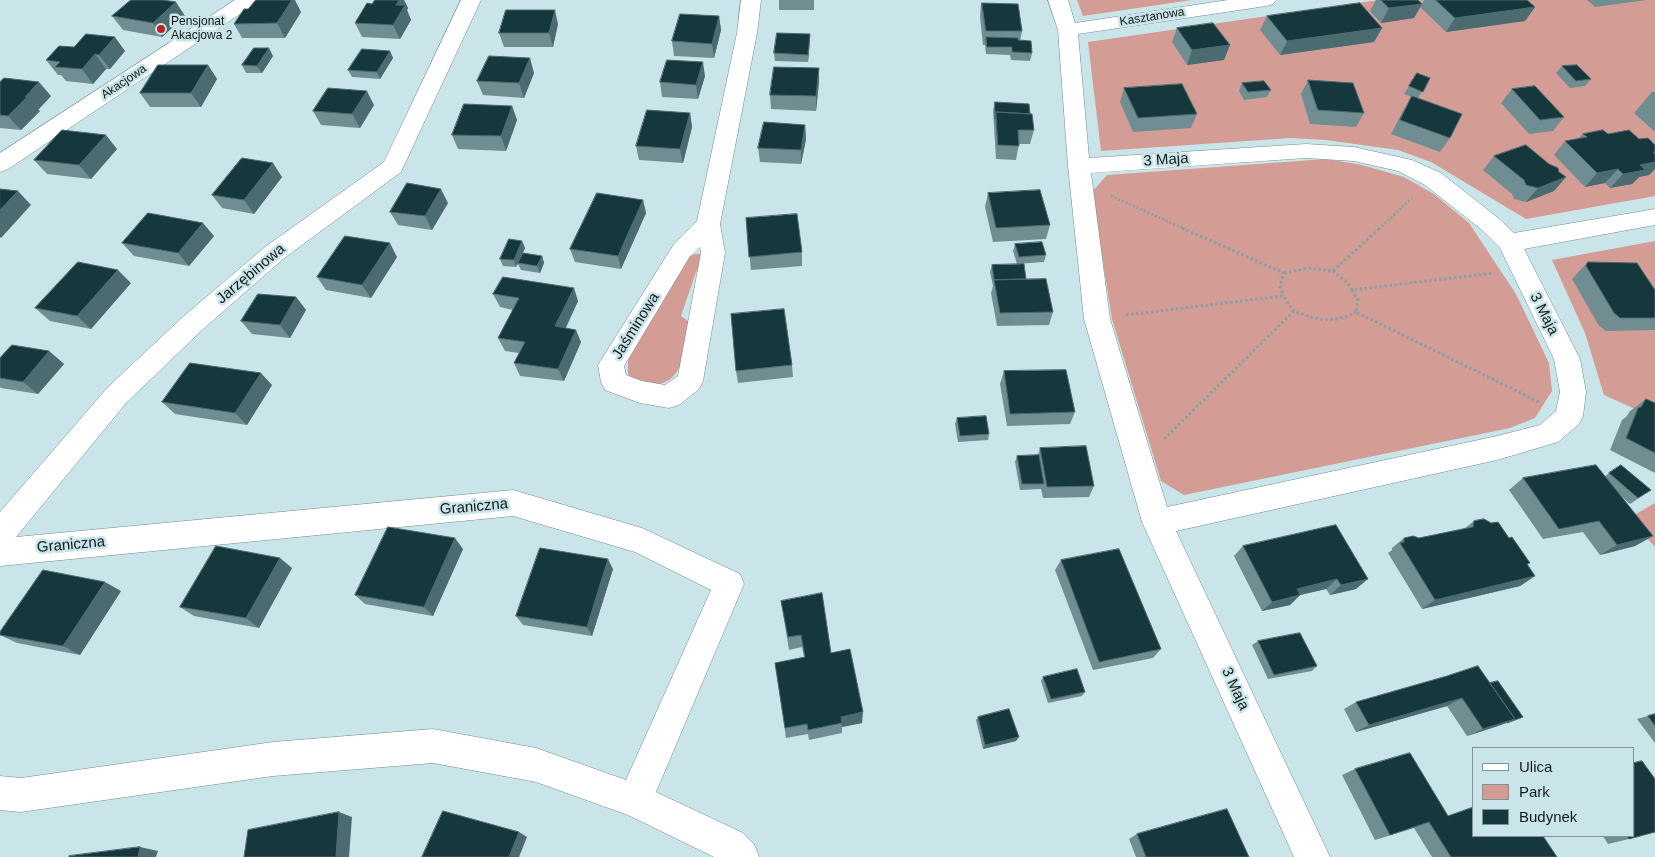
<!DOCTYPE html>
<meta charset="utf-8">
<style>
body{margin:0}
#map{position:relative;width:1655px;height:857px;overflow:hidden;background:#cae5e9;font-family:Arial,sans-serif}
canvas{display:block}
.legend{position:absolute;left:1472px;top:747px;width:162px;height:90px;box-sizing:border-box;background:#cae5e9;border:1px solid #809497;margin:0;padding:6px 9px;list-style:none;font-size:15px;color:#101a1c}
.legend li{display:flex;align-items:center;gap:10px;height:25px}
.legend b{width:25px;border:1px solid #809497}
</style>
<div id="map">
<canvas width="1655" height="857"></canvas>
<ul class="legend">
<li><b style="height:6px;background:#fff"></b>Ulica</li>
<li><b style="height:14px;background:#d39d96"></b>Park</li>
<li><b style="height:14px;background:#16373c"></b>Budynek</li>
</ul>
</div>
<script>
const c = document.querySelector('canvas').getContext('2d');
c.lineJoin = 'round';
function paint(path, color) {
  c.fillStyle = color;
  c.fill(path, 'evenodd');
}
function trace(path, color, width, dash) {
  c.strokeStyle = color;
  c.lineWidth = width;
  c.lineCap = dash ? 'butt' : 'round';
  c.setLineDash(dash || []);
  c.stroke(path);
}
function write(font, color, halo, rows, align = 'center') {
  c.font = font + ' Arial,sans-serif';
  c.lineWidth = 5;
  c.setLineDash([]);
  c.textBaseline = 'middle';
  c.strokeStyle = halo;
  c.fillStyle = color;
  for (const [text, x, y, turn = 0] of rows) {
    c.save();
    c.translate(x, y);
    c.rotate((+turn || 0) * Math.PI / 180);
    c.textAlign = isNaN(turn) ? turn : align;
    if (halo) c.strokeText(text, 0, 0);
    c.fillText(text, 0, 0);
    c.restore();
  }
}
const green = new Path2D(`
 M1077,0H1192L1083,16Z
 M1378,0H1655V196L1526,219L1431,162L1398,150L1326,140L1291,138L1101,151L1088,42Z
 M1326,159L1362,165L1404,177L1434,194L1469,223L1516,294L1549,363L1552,391L1535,418L1510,428L1184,495L1161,481L1112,319L1092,192L1107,175Z
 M1655,241V418L1604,395L1585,333L1552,260Z
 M694,254H699L704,258V265L696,272L681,316L691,323C686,347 684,386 650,385C644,385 637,383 631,381L628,373V360L689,257Z
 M1655,503V547L1629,518Z`);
const pathFar1 = new Path2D(`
 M1111,196L1185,229
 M1379,229L1412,198`);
const path = new Path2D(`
 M1182,228L1284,273L1280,285L1283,296
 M1333,271L1347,282L1352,290L1494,273
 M1284,273L1308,268L1333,271L1380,228
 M1352,290L1358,300L1356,312L1539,402
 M1126,315L1283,296L1294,311
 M1164,439L1294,311C1316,320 1334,324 1356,312`);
const minor = new Path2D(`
 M235,0H258L255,4L8,169L0,172V153Z
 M461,0H481L401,172L283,259L202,330L126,403L16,537L513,490L642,528L740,574L744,584L656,792L743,833L754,844L759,857H714L628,815L536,782L433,763L273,776L21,812L0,810V776L21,778L273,742L433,729L536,748L626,780L711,590L635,552L513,516L0,566V512L108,387L184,316L265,247L384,162Z
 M741,0H761L757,33L720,224L725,253L703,381L699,389L679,405L669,408L640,403L605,390L601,382L598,365L674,244L697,221L737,33ZM700,247L701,253L678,376L665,385L642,381L626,375L624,366L690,256Z
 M1048,0H1068L1075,23L1228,0H1276L1273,4L1266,6L1078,34L1089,158L1306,144L1354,147L1412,160L1441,173L1498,218L1514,233L1655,209V225L1524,249L1580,359L1586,392L1583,416L1579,424L1558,442L1497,460L1176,531L1330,857H1294L1142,522L1084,319L1068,166L1058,30ZM1306,158L1354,161L1398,171L1425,185L1482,230L1500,248L1554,359L1560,392L1556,411L1540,425L1497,436L1167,507L1110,319L1091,173Z`);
const wall = new Path2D(`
 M375,0H404L408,8L407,10L411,20L400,39L362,37L355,23Z
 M779,0H814V10H779Z
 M1376,0H1418L1422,4L1424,0H1527L1535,7L1525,21L1446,32L1420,7L1414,18L1381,23L1370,11Z
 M1587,0H1647L1595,7Z
 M981,3L1022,31L1020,41L1032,53L1030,61L1011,60L1010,55L986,54L985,45H983L980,17Z
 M301,12L285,38H242L234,24Z
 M112,16H185L162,37L123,30Z
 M719,16L721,30L714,58L674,56L672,41Z
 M1267,16L1382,28L1374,42L1280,55L1260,30Z
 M558,24L553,47H504L499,33Z
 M1177,28L1224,60L1187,65L1172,42Z
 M810,34L808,62L775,61L774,53Z
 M125,51L110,69H106L93,84L66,81L61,75H58L46,60Z
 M390,51L393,58L380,79L352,77L348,70Z
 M273,56L262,73H246L242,65Z
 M208,65L217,79L201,107H150L140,93Z
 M1562,66L1591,79L1585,86L1570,88L1556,73Z
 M534,73L524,98L483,95L477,81Z
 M1417,73L1430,78L1418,98L1450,138L1440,152L1391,134L1403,111L1412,97L1404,94Z
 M705,76L698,99L662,97L660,82Z
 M1308,80L1364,113L1356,127L1310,124L1301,94Z
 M0,82L51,96L38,110L40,111L21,130L0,128Z
 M819,82L816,111L771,109L770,95Z
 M1242,83L1271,90L1267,97L1244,100L1239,91Z
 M1124,88L1197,114L1191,128L1133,132L1120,102Z
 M1512,89L1564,117L1553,131L1529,134L1501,103Z
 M1652,92H1655V132L1634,113Z
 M995,102L1030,114L1034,130L1030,144H1019L1016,160L996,159L994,126L993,110Z
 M374,105L360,128L321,125L313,111Z
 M512,106L517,120L506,151L458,149L452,135Z
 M690,113L692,127L683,163L639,160L636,146Z
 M805,125L806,139L801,164L760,162L758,148Z
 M1583,134H1608L1639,139L1655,145V169L1649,175L1639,177L1632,184L1610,188L1605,183L1585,187L1554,155L1565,141L1578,139Z
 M117,149L91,179L47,174L34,160Z
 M1494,156L1559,172L1566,177L1554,191L1526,202L1514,199L1512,194L1483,170Z
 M282,177L254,214L222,208L212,195Z
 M988,193L1050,225L1046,239L993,242L985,207Z
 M643,200L646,213L621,269L575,262L570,249Z
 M448,203L432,230L398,225L390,212Z
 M746,218L802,252V266L751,270Z
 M214,236L189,266L134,256L122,243Z
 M522,241L525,248L520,259L542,256L544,263L540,273L521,270L518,264L516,267L503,266L500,259Z
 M1015,244L1046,255L1044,262L1017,264L1013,251Z
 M397,257L371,298L326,290L317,277Z
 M1588,262L1655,318V330L1606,331L1599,326L1572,279Z
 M992,265L1026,279L1053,312L1049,325L997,326L991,293L993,286L990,272Z
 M131,283L91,329L50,321L35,308Z
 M493,294L578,301L566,328L581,342L564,381L520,376L514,363L519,353L505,351L498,338L513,310L500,307Z
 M296,297L306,310L290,338L252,334L241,321Z
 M49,351L64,364L38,394L1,388L0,387V358Z
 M792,365L793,377L738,383L736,371Z
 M1004,371L1075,412L1070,424L1007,426L1000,384Z
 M272,385L247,425L175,414L162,402Z
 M1646,399L1655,403V473L1610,450L1622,420L1626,417L1630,411Z
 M957,418L989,434L988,440L958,442L955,424Z
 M1040,448L1094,486L1089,497L1043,498L1041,489L1020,490L1015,462L1017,456L1038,455Z
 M1621,465L1651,490L1630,504L1621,496L1653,536L1635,546L1600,555L1583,532L1543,539L1509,490L1523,478L1605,476Z
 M1474,521L1527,565L1535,576L1520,586L1422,609L1388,553L1392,550V548L1404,538H1419L1465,528Z
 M1336,525L1356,589L1330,595L1326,589L1300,595L1290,605L1262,611L1234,556L1243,546Z
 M463,549L433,616L365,604L355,595Z
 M1061,560L1161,649L1153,658L1093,670L1055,570Z
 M292,568L259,628L194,616L180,607Z
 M613,569L592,636L523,625L516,616Z
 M121,591L80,655L17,643L0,635V632Z
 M781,601L831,653L862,723L842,727V733L809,740L808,734L786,738L775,663L804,657L802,647L789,650Z
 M1258,641L1317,666L1312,671L1268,679L1252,645Z
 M1043,677L1085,692L1082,696L1048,703L1041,681Z
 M1490,683L1523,717L1498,726L1467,736L1447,706L1356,732L1344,709L1356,702Z
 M1655,714V743L1637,719Z
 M978,717L1016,741L983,749L976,720Z
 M1355,769L1448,816L1474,806V836L1557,857H1432L1414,828L1375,840L1342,775Z
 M1137,834L1249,857H1136L1129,839Z
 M1603,836H1634L1629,839L1608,844Z`);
const shadedWall = new Path2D(`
 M292,0H295L301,12L285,38L277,23Z
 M399,0H404L408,8L407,10L411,20L400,39L393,25L396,5Z
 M176,2L185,16L162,37L153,23Z
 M1422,4L1414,18L1381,23L1389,8Z
 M1535,7L1525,21L1446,32L1455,18Z
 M555,10L558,24L553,47L549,33Z
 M719,16L721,30L714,58L712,44Z
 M1382,28L1374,42L1280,55L1287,41Z
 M810,34V41L808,62V55Z
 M115,37L125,51L110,69L99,55Z
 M1230,45L1224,60L1187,65L1192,50Z
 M269,48L273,56L262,73L257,66Z
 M390,51L393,58L380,79L377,72Z
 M95,54L106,69L93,84L82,69Z
 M530,58L534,73L524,98L519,83Z
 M703,62L705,76L698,99L696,85Z
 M208,65L217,79L201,107L191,93Z
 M819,68V82L816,111V96Z
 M39,82L51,96L38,110L40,111L21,130L8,116L25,97Z
 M367,91L374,105L360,128L352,114Z
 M512,106L517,120L506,151L501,136Z
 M690,113L692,127L683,163L680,149Z
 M805,125L806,139L801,164V150Z
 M106,135L117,149L91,179L79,165Z
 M1653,152H1655V169L1649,175L1639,177L1632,184L1610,188L1623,174Z
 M273,163L282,177L254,214L244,200Z
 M1618,169L1605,183L1585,187L1597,173Z
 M1566,177L1554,191L1526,202L1538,188Z
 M441,189L448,203L432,230L425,216Z
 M18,191L31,205L1,238L0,237V210Z
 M643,200L646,213L621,269L618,256Z
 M203,223L214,236L189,266L178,253Z
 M522,241L525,248L516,267L514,260Z
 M390,243L397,257L371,298L362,285Z
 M542,256L544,263L540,273L537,266Z
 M118,270L131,283L91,329L77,316Z
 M574,288L578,301L560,339L555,326Z
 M296,297L306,310L290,338L280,325Z
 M576,330L581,342L564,381L558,369Z
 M49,351L64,364L38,394L23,382Z
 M261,373L272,385L247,425L235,413Z
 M1653,536L1635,546L1600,555L1617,545Z
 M455,538L463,549L433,616L424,607Z
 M280,558L292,568L259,628L246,618Z
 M608,559L613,569L592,636L587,627Z
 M1535,576L1520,586L1422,609L1435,600Z
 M1337,579L1326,589L1287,598L1297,589Z
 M1368,579L1356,589L1330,595L1341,585Z
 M105,582L121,591L80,655L63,646Z
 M1300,595L1290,605L1262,611L1272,602Z
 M1462,698L1447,706L1356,732L1369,725Z
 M863,712L862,723L842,727L841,717Z
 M1523,717L1498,726L1467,736L1483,729Z
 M1019,737L1016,741L983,749L985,745Z
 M339,812L352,817L349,857H336Z
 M519,832L527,837L519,857H509Z
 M140,847L158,851L156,857H138Z`);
const building = new Path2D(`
 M131,0H163L176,2L153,23L112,16Z
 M256,0H292L277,23L234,24L244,9H248Z
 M375,0H399L396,5H405L393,25L355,23L367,3L372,4Z
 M1381,0H1418L1422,4L1389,8Z
 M1436,0H1527L1535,7L1455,18Z
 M982,3L1018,4L1022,31H986Z
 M1360,3L1382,28L1287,41L1267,16Z
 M506,10H555L549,33H499Z
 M680,14L719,16L712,44L672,41Z
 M1213,23L1230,45L1192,50L1177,28Z
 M777,33L810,34L808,55L774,53Z
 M86,34L115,37L99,55L95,54L82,69L55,67L60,62L46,60L59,46L74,47Z
 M986,37L1018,38V40L1031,41L1032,53L1012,52V47H987Z
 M254,48H269L257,66L242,65Z
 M362,49L390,51L377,72L348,70Z
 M489,56L530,58L519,83L477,81Z
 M667,60L703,62L696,85L660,82Z
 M158,65H208L191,93H140Z
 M1577,65L1591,79L1576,81L1562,66Z
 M774,67L819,68L816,96L770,95Z
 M1417,73L1430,78L1423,92L1409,86Z
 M4,78L39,82L25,97H27L8,116L0,115V82Z
 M1308,80L1353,83L1364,113L1318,110Z
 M1264,81L1271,90L1248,92L1242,83Z
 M1182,84L1197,114L1138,118L1124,88Z
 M1535,86L1564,117L1540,120L1512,89Z
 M328,88L367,91L352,114L313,111Z
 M1412,96L1462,114L1450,138L1400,120Z
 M995,102L1029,104L1030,114L996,112L995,119Z
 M464,104L512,106L501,136L452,135Z
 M647,110L690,113L680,149L636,146Z
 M996,112L1032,114L1034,130H1018L1019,146L998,145Z
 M764,122L805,125L801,150L758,148Z
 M62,130L106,135L79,165L34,160Z
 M1603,130L1608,134L1629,130L1639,139L1648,138L1655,145V152H1653L1655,154V162L1640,165L1645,170L1623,174L1618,169L1597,173L1565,141L1587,137L1583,134Z
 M1526,145L1549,164L1558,168L1559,172L1566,177L1538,188L1526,185L1524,180L1494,156Z
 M242,158L273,163L244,200L212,195Z
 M407,183L441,189L425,216L390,212Z
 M0,189L18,191L0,210Z
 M1040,190L1050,225L996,228L988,193Z
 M597,193L643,200L618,256L570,249Z
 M148,213L203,223L178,253L122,243Z
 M797,214L802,252L749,257L746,218Z
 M345,236L390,243L362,285L317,277Z
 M509,239L522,241L514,260L500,259Z
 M1042,242L1046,255L1019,257L1015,244Z
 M523,253L542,256L537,266L518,263Z
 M78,262L118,270L77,316L35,308Z
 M1588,262L1637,263L1655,290V318H1620L1614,313L1586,266Z
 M1024,264L1026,279L994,280L992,265Z
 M503,277L574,288L555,326L576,330L558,369L514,363L525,342L498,338L519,298L493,294Z
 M1046,279L1053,312L1000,313L994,280Z
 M258,294L296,297L280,325L241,321Z
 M784,309L792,365L736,371L731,314Z
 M12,345L49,351L23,382L0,378V358Z
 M190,363L261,373L235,413L162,402Z
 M1066,370L1075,412L1010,414L1004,371Z
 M1646,399L1655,403V453L1626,438L1638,408L1641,407Z
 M986,416L989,434L960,436L957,418Z
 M1086,446L1094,486L1047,487L1040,448Z
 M1039,455L1044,484H1022L1017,456Z
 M1596,465L1653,536L1617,545L1599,521L1559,529L1523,478Z
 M1621,465L1651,490L1638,498L1609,473Z
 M1484,519L1491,523L1498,522L1509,538L1512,537L1530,563L1527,564L1535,576L1435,600L1400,543L1404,542V538L1413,536L1419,538L1473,527L1474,521Z
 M1336,525L1368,579L1341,585L1337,579L1297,589L1300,595L1272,602L1243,546Z
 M388,527L455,538L424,607L355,595Z
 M216,546L280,558L246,618L180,607Z
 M540,548L608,559L587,627L516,616Z
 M1119,549L1161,649L1099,662L1061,560Z
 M43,570L105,582L63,646L0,635V632Z
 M822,593L831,653L850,649L863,712L841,717L842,723L808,730L807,724L785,728L775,663L805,657L801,635L788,637L781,601Z
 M1300,633L1317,666L1274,675L1258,641Z
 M1478,666L1515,719L1483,729L1462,698L1369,725L1356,702L1447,676Z
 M1077,669L1085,692L1051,699L1043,677Z
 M1498,681L1523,717L1507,723L1515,719L1490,683Z
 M1009,709L1019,737L985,745L978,717Z
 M1655,714V726L1648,716Z
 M1410,753L1448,816L1474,807V836H1543L1557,857H1451L1429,822L1390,835L1355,769Z
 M1642,761L1655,779V832L1629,839L1627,836H1634V763Z
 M1227,809L1249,857H1146L1137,834Z
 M443,811L519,832L509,857H422Z
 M339,812L336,857H244L248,830Z
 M140,847L138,857H69V856Z`);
const markers = [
 [161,29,5,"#b52526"]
];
const farStreetnames = [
 ["Kasztanowa",1152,17,-9],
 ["Akacjowa",124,82,-34]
];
const farPoinames = [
 ["Pensjonat",171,22],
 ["Akacjowa 2",171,36]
];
const streetNames = [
 ["3 Maja",1166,160,-4],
 ["Jarzębinowa",251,274,-40],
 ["3 Maja",1544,314,63],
 ["Jaśminowa",636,326,-58],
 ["Graniczna",474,507,-5],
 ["Graniczna",71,545,-5],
 ["3 Maja",1235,689,65]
];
paint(green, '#d39d96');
trace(minor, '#728a8f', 1);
trace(pathFar1, '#899fa2', 2.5, [2, 2]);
trace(path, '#899fa2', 3, [2.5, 2.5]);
paint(minor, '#fff');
paint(wall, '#708e92');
paint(shadedWall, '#4c6b70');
paint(building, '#16373c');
trace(building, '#4c6b70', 1);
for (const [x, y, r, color] of markers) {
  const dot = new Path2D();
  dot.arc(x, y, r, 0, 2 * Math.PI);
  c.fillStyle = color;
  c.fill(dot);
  trace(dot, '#cae5e9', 2);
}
write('12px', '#101a1c', '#cae5e9', farStreetnames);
write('12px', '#101a1c', '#cae5e9', farPoinames, 'left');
write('15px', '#101a1c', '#cae5e9', streetNames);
</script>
